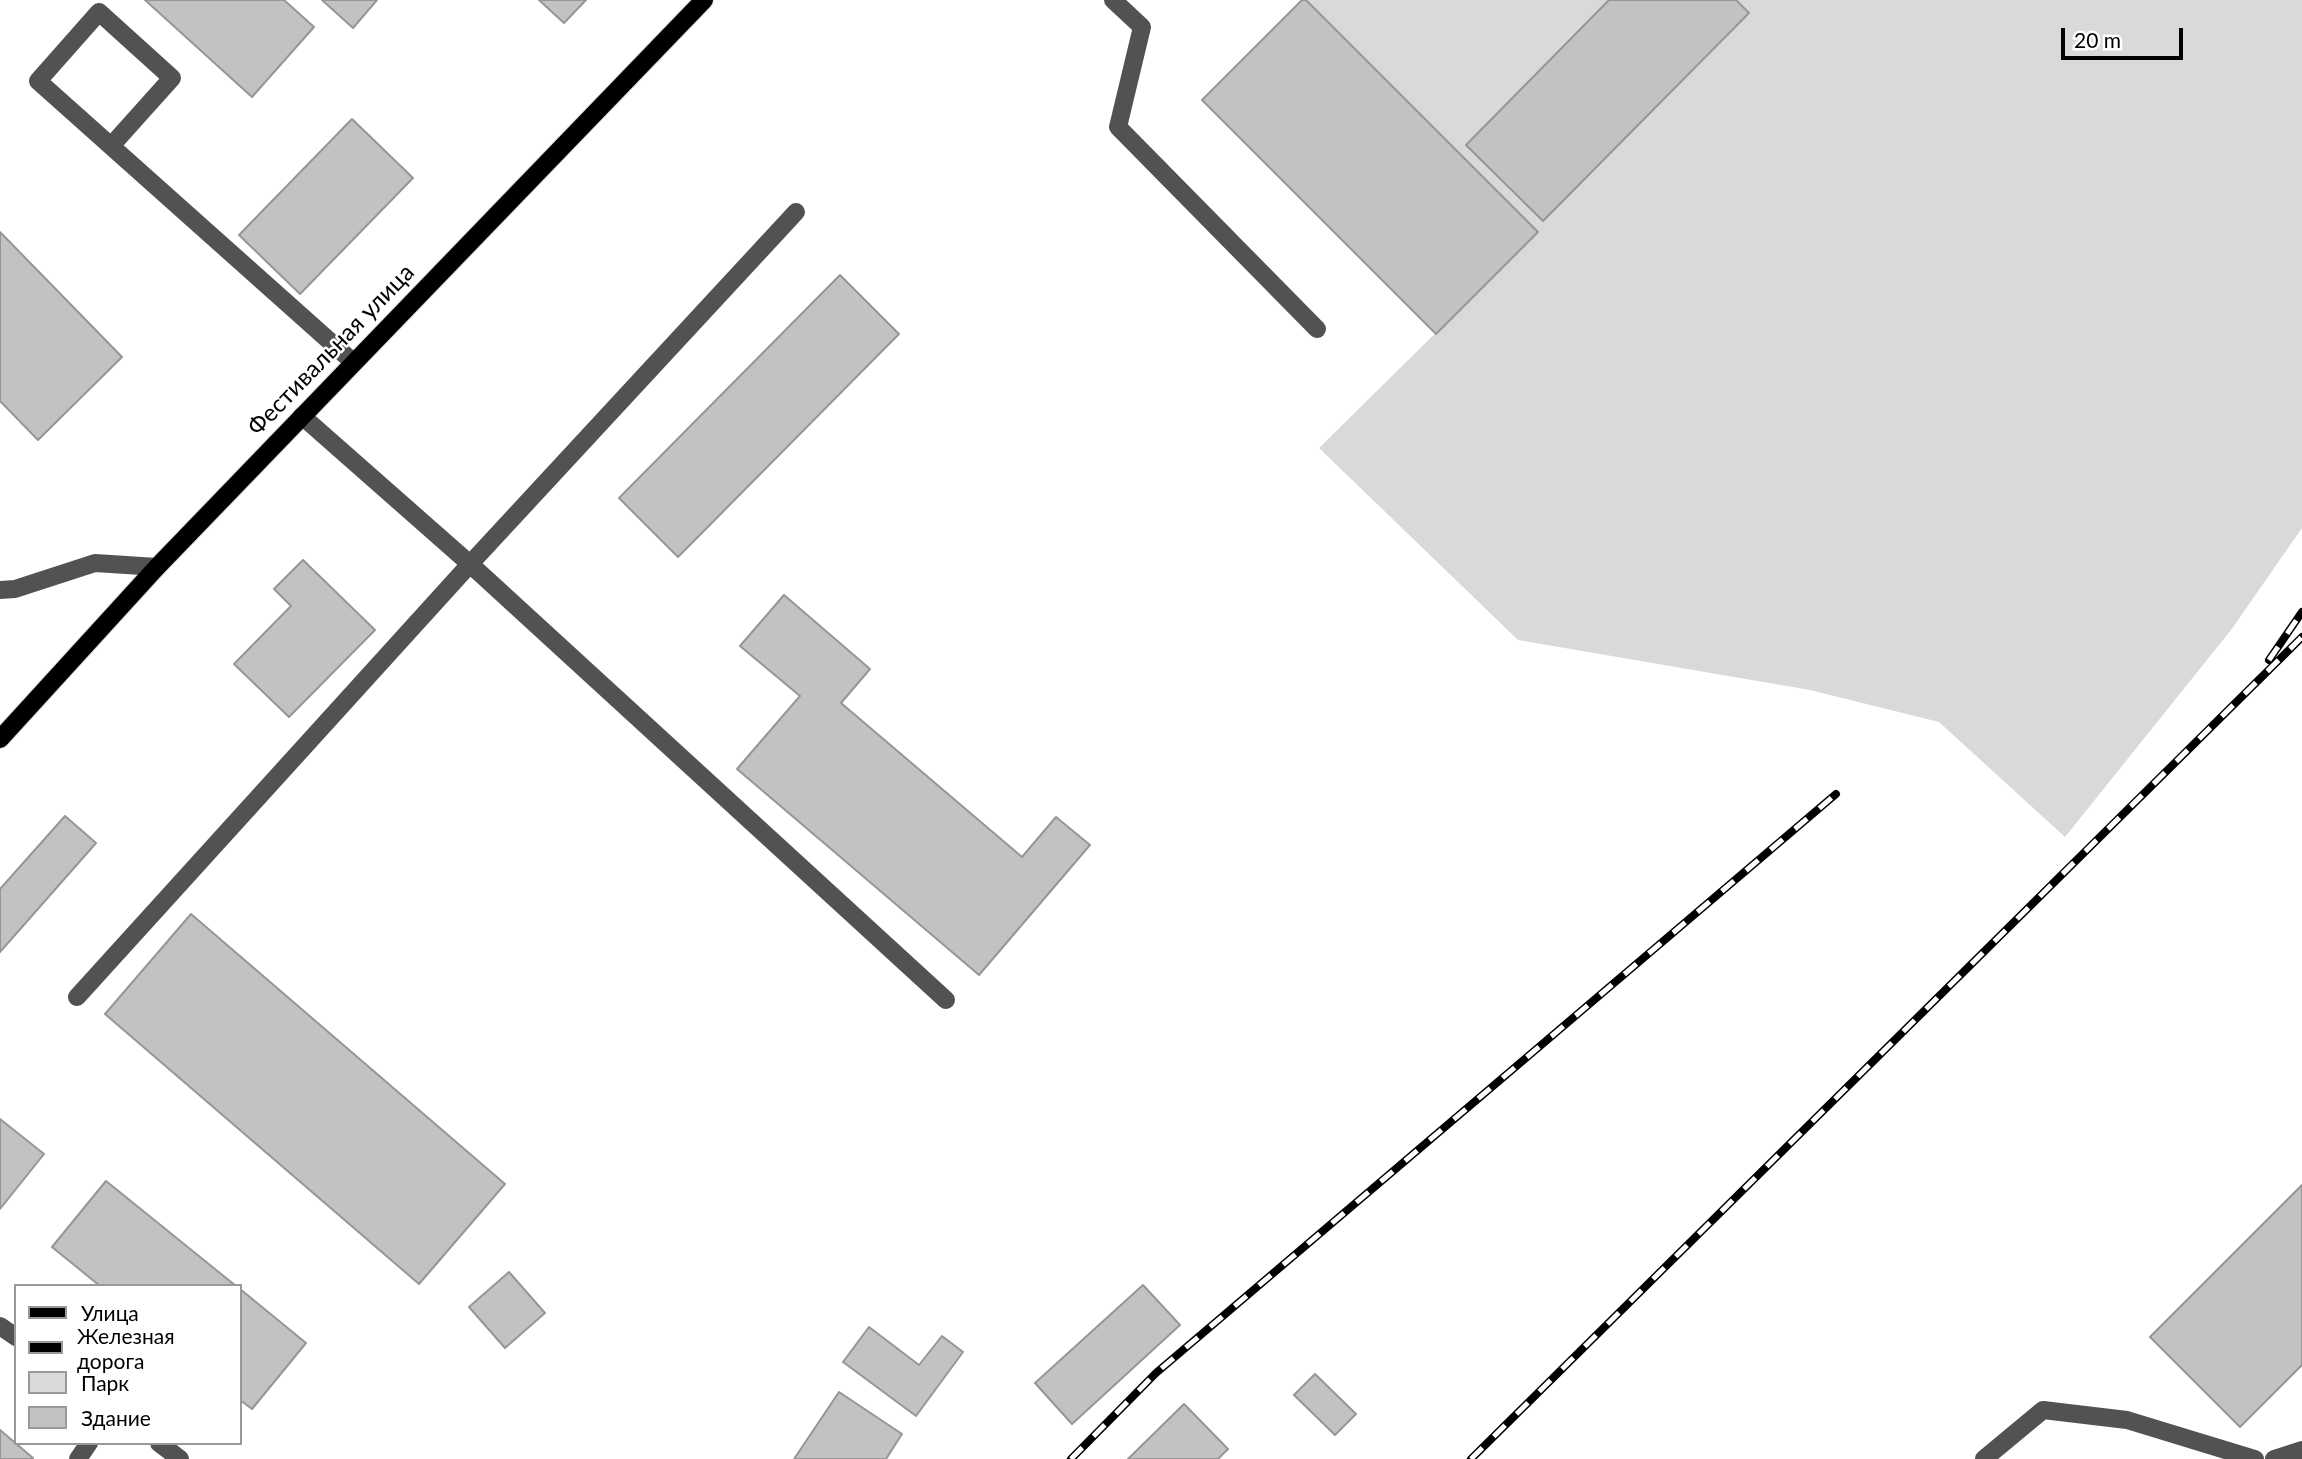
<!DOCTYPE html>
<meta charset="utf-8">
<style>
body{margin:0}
#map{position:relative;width:2302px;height:1459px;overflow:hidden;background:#fff;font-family:Lato,sans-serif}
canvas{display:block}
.legend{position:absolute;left:14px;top:1284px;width:228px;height:161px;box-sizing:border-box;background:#fff;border:2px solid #999;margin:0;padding:9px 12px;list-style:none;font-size:21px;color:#000}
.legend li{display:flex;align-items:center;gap:14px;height:35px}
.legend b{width:35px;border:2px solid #999}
.scale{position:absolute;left:2061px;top:28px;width:122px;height:32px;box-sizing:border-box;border:4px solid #000;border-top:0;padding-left:9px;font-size:21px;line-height:24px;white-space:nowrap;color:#000;-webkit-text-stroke:5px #fff;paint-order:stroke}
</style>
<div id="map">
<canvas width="2302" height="1459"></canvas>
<ul class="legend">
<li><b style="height:9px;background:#000"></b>Улица</li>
<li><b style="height:9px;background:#000"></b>Железная дорога</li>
<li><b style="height:19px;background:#d9d9d9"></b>Парк</li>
<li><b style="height:19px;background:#c2c2c2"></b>Здание</li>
</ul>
<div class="scale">20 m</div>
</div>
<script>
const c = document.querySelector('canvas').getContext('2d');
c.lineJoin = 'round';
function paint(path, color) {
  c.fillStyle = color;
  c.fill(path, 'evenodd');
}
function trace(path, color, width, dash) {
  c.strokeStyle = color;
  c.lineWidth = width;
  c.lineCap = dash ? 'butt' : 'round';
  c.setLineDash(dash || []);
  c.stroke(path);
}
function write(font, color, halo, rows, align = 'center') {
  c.font = font + ' Lato,sans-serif';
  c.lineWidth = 5;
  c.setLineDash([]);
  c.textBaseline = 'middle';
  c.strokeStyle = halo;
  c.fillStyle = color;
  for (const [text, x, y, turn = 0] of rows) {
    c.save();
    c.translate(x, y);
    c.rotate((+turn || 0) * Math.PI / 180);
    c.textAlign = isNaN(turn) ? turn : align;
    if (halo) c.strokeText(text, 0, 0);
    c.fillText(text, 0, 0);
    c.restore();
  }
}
const green = new Path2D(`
 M1306,0H2302V528L2231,630L2065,837L1939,722L1810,690L1518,640L1319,448L1538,232Z`);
const building = new Path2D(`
 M145,0H284L314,27L252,97Z
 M322,0H377L353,28Z
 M539,0H586L564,23Z
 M1302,0H1306L1538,232L1436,334L1202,100Z
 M1609,0H1736L1749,13L1543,221L1466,145Z
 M352,119L413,178L300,294L239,235Z
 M0,232L122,357L38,440L0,401Z
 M840,275L899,334L678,557L619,498Z
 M303,560L375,630L289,717L234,664L291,606L274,589Z
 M784,595L870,669L841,703L1022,857L1056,817L1090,845L979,975L737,769L800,696L740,646Z
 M65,816L96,843L0,952V889Z
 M191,914L505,1184L419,1284L105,1014Z
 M0,1119L44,1154L0,1209Z
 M106,1181L236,1286H100L52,1247Z
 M2302,1185V1365L2240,1427L2150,1337Z
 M509,1272L545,1313L505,1348L469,1307Z
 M1143,1285L1180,1325L1072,1424L1035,1383Z
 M240,1289L306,1343L252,1409L240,1400Z
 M869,1327L919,1365L942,1336L963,1352L916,1416L843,1362Z
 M1315,1374L1356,1414L1335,1435L1294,1395Z
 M839,1392L902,1434L886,1459H794Z
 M1184,1404L1228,1449L1218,1459H1128Z
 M0,1430L33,1458L32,1459H0Z`);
const minor = new Path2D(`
 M1113,0L1142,27L1118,127L1317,329
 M111,146L172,78L99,12L38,81L353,362
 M302,416L470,564L796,212
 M0,590L15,589L95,563L157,567
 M77,997L470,564L946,1000
 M0,1326L16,1337
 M159,1443L180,1459
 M78,1459L89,1443
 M1984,1459L2043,1410L2127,1420L2255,1459
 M2274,1459L2302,1450`);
const major = new Path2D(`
 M0,739L157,567L704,0`);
const rail = new Path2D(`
 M2269,660L2302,612
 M1071,1459L1156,1373L1836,794
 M1471,1459L2302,637`);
const streetNames = [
 ["Фестивальная улица",331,350,-46]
];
paint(green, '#d9d9d9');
paint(building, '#c2c2c2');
trace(building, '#969696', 2);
trace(major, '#dbdbdb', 20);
trace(minor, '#525252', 18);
trace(major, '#000', 18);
trace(rail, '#000', 8);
trace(rail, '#fff', 5, [16]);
write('24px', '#000', '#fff', streetNames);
</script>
